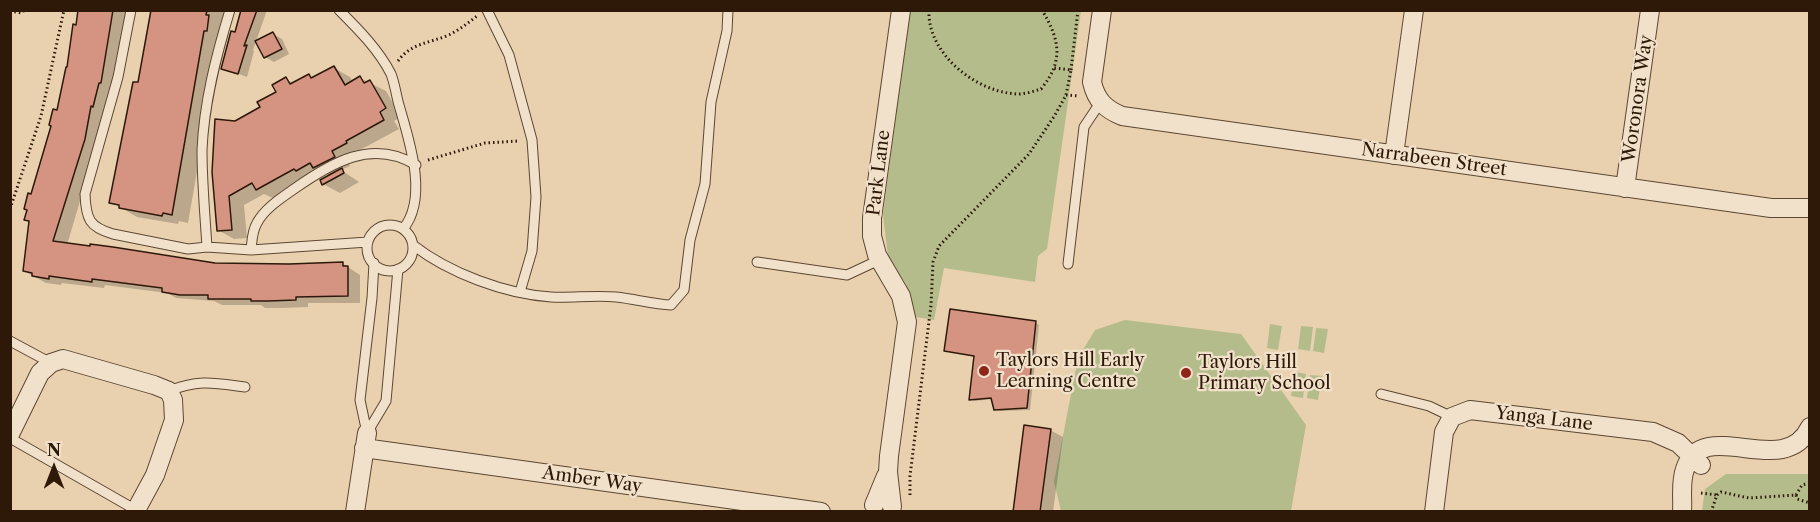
<!DOCTYPE html>
<style>
body{margin:0}
#map{position:relative;width:1820px;height:522px;overflow:hidden;background:#e9d1af;font-family:"Libre Caslon Text",serif}
canvas{display:block}
.frame{position:absolute;inset:0;border:12px solid #2e1908;pointer-events:none}
.north{position:absolute;left:24px;top:438px;width:60px;height:60px;-webkit-text-stroke:4px #f1e1cb;paint-order:stroke;rotate:0deg;font-size:16px;font-weight:700;line-height:24px;text-align:center;color:#2e1908}
.north::after{content:'';display:block;margin:auto;width:21px;height:27px;background:#2e1908;clip-path:polygon(50% 0,100% 100%,50% 72%,0 100%)}
</style>
<div id="map">
<canvas width="1820" height="522"></canvas>
<div class="frame"></div>
<div class="north">N</div>
</div>
<script>
const c = document.querySelector('canvas').getContext('2d');
c.lineJoin = 'round';
function paint(path, color) {
  c.fillStyle = color;
  c.fill(path, 'evenodd');
}
function trace(path, color, width, dash) {
  c.strokeStyle = color;
  c.lineWidth = width;
  c.lineCap = dash ? 'butt' : 'round';
  c.setLineDash(dash || []);
  c.stroke(path);
}
function write(font, color, halo, rows, align = 'center') {
  c.font = font + ' "Libre Caslon Text",serif';
  c.lineWidth = 4.5;
  c.setLineDash([]);
  c.textBaseline = 'middle';
  c.strokeStyle = halo;
  c.fillStyle = color;
  for (const [text, x, y, turn = 0] of rows) {
    c.save();
    c.translate(x, y);
    c.rotate((+turn || 0) * Math.PI / 180);
    c.textAlign = isNaN(turn) ? turn : align;
    if (halo) c.strokeText(text, 0, 0);
    c.fillText(text, 0, 0);
    c.restore();
  }
}
const green = new Path2D(`
 M910,11H1081L1047,249L1038,256L1035,282L944,268L934,320L916,317L906,284L888,256L883,215Z
 M1125,320L1241,334L1306,425L1291,511H1061L1054,482L1078,358L1095,330Z
 M1270,324L1282,326L1278,350L1267,348Z
 M1301,326L1313,327L1310,351L1298,349Z
 M1316,328L1328,329L1324,353L1313,351Z
 M1295,372L1306,374L1303,398L1291,396Z
 M1310,375L1322,376L1318,400L1307,398Z
 M1726,474H1809V511H1702L1705,489Z`);
const shadow = new Path2D(`
 M79,10H126L113,89L67,245L215,265H289L342,263L360,275V303H308V307L282,308H265L261,305H222L214,301L176,298L167,293L105,285L104,288L62,283L61,285L46,283L24,271L32,195L58,112L78,27Z
 M152,10H232L227,40L220,39L188,223L179,221L178,224L137,217L111,202L140,84Z
 M243,10H267L253,50L254,51L247,77L223,68Z
 M273,34L282,39L289,54L274,62L265,57Z
 M334,68L350,77L353,82L360,78L386,91L401,117L394,121L399,129L360,150L362,152L347,160L350,166L341,170L359,182L340,193L323,184L330,176L324,173L310,178L273,198L264,194L244,205L247,238L234,239L218,230L235,122L262,107L278,92L286,79L294,84L309,76L314,78Z
 M1036,323L1039,325L1030,410L1000,411L996,409L993,399L975,401L971,399L975,357L945,350Z
 M1050,430L1063,437L1053,512H1014Z`);
const building = new Path2D(`
 M78,10H113L101,83H99L93,107L91,106L85,139L53,241L90,246V244L113,247L215,263L289,264L343,262V266H348V296L296,297V300L268,301H251V299H208V295H180L162,292V288L92,279V282L49,276V279L32,276V273L23,271L29,221L24,220L27,210L24,209L28,193L31,194L51,126L49,125L53,109L57,110L66,67H67L73,24L76,25Z
 M151,10H207L206,15H209L207,31H204L172,215L163,213L162,216L119,208V205L109,203L133,82H138Z
 M241,10H257L244,46L247,45L238,74L221,69L231,31L235,32Z
 M273,32L282,49L264,58L255,41Z
 M334,66L345,85L360,76L364,83L370,80L386,108L380,112L384,120L346,141L347,143L332,151L335,157L313,168L310,163L296,171L294,169L256,190L252,183L229,196L232,230L217,231L212,172L215,119L235,121L260,107L257,102L276,92L272,85L286,77L290,84L309,74L311,78Z
 M342,168L344,173L322,185L320,180Z
 M950,309L1036,321L1027,408L994,410L991,398L969,400L974,356L944,351Z
 M1024,425L1051,429L1040,512H1013Z`);
const path = new Path2D(`
 M929,10C927,54 977,93 1018,94C1026,94 1034,91 1041,89C1064,61 1060,40 1042,10
 M10,11L22,13L24,10
 M398,61C411,43 430,43 449,35C459,30 468,23 477,16
 M1071,70L1078,10
 M1066,95L1079,96
 M428,160L485,143L518,141
 M10,209L41,116L64,10
 M1701,493L1717,495
 M910,495V476L931,305L933,262L939,246L1029,154L1055,115L1066,95L1071,70L1054,68
 M1796,495L1802,485L1810,483
 M1711,512L1717,495L1721,492L1749,498L1796,495L1797,499L1810,503`);
const service = new Path2D(`
 M131,10L118,77L85,194C86,219 89,227 113,234L188,249L207,247L251,250L368,242
 M339,10C358,29 379,50 391,74C395,84 396,95 399,105C409,140 429,198 403,229
 M487,10L509,55L532,140L536,197L532,251L520,292
 M367 248a23 23 0 1 1 46 0a23 23 0 1 1-46 0Z
 M413,245C449,273 505,294 551,297C572,298 595,295 616,297C635,299 653,304 671,305L684,290L690,240L705,184L711,102L727,31L728,10
 M207,247C205,215 202,183 202,150C204,103 216,56 230,10
 M251,250C252,241 252,231 257,223C264,209 281,198 294,189C331,163 372,138 416,165
 M757,262L847,275L879,260
 M1068,264L1084,127L1100,103
 M10,341L51,363
 M169,391C199,379 214,383 245,387
 M1381,394L1429,406L1452,417
 M367,433L360,400L372,298L374,263
 M367,433L386,401L398,269
 M10,438L136,510`);
const minor = new Path2D(`
 M1102,10L1092,82C1096,100 1105,109 1122,116L1771,208H1810
 M1394,155L1414,10
 M1625,188L1650,10
 M10,434L40,373L51,363L63,359L154,385L169,391L173,400L174,420L155,475L135,512
 M364,448L821,512
 M874,505L886,476
 M892,507L888,472L889,456L907,322L901,296L877,255L872,236V218L901,10
 M355,512L367,433
 M1434,512L1444,432L1452,417L1470,410L1653,432L1678,443L1701,465
 M1682,512C1683,497 1680,483 1685,469C1703,414 1784,482 1810,427`);
const markers = [
 [984,371,6,"#8f2418"],
 [1186,373,6,"#8f2418"]
];
const streetNames = [
 ["Woronora Way",1638,99,-82],
 ["Narrabeen Street",1434,160,8],
 ["Park Lane",879,173,-83],
 ["Yanga Lane",1544,419,7],
 ["Amber Way",592,480,8]
];
const poiNames = [
 ["Taylors Hill Early",996,361],
 ["Learning Centre",996,382],
 ["Taylors Hill",1198,363],
 ["Primary School",1198,384]
];
paint(green, '#b4bc8c');
paint(shadow, '#0003');
paint(building, '#d59382');
trace(building, '#2e1908', 1.5);
trace(service, '#5d4732', 11);
trace(minor, '#5d4732', 20);
trace(path, '#2e1908', 3, [1.5, 3]);
trace(service, '#f1e1cb', 9);
trace(minor, '#f1e1cb', 18);
for (const [x, y, r, color] of markers) {
  const dot = new Path2D();
  dot.arc(x, y, r, 0, 2 * Math.PI);
  c.fillStyle = color;
  c.fill(dot);
  trace(dot, '#f1e1cb', 2);
}
write('18px', '#2e1908', '#f1e1cb', streetNames);
write('18px', '#2e1908', '#f1e1cb', poiNames, 'left');
</script>
